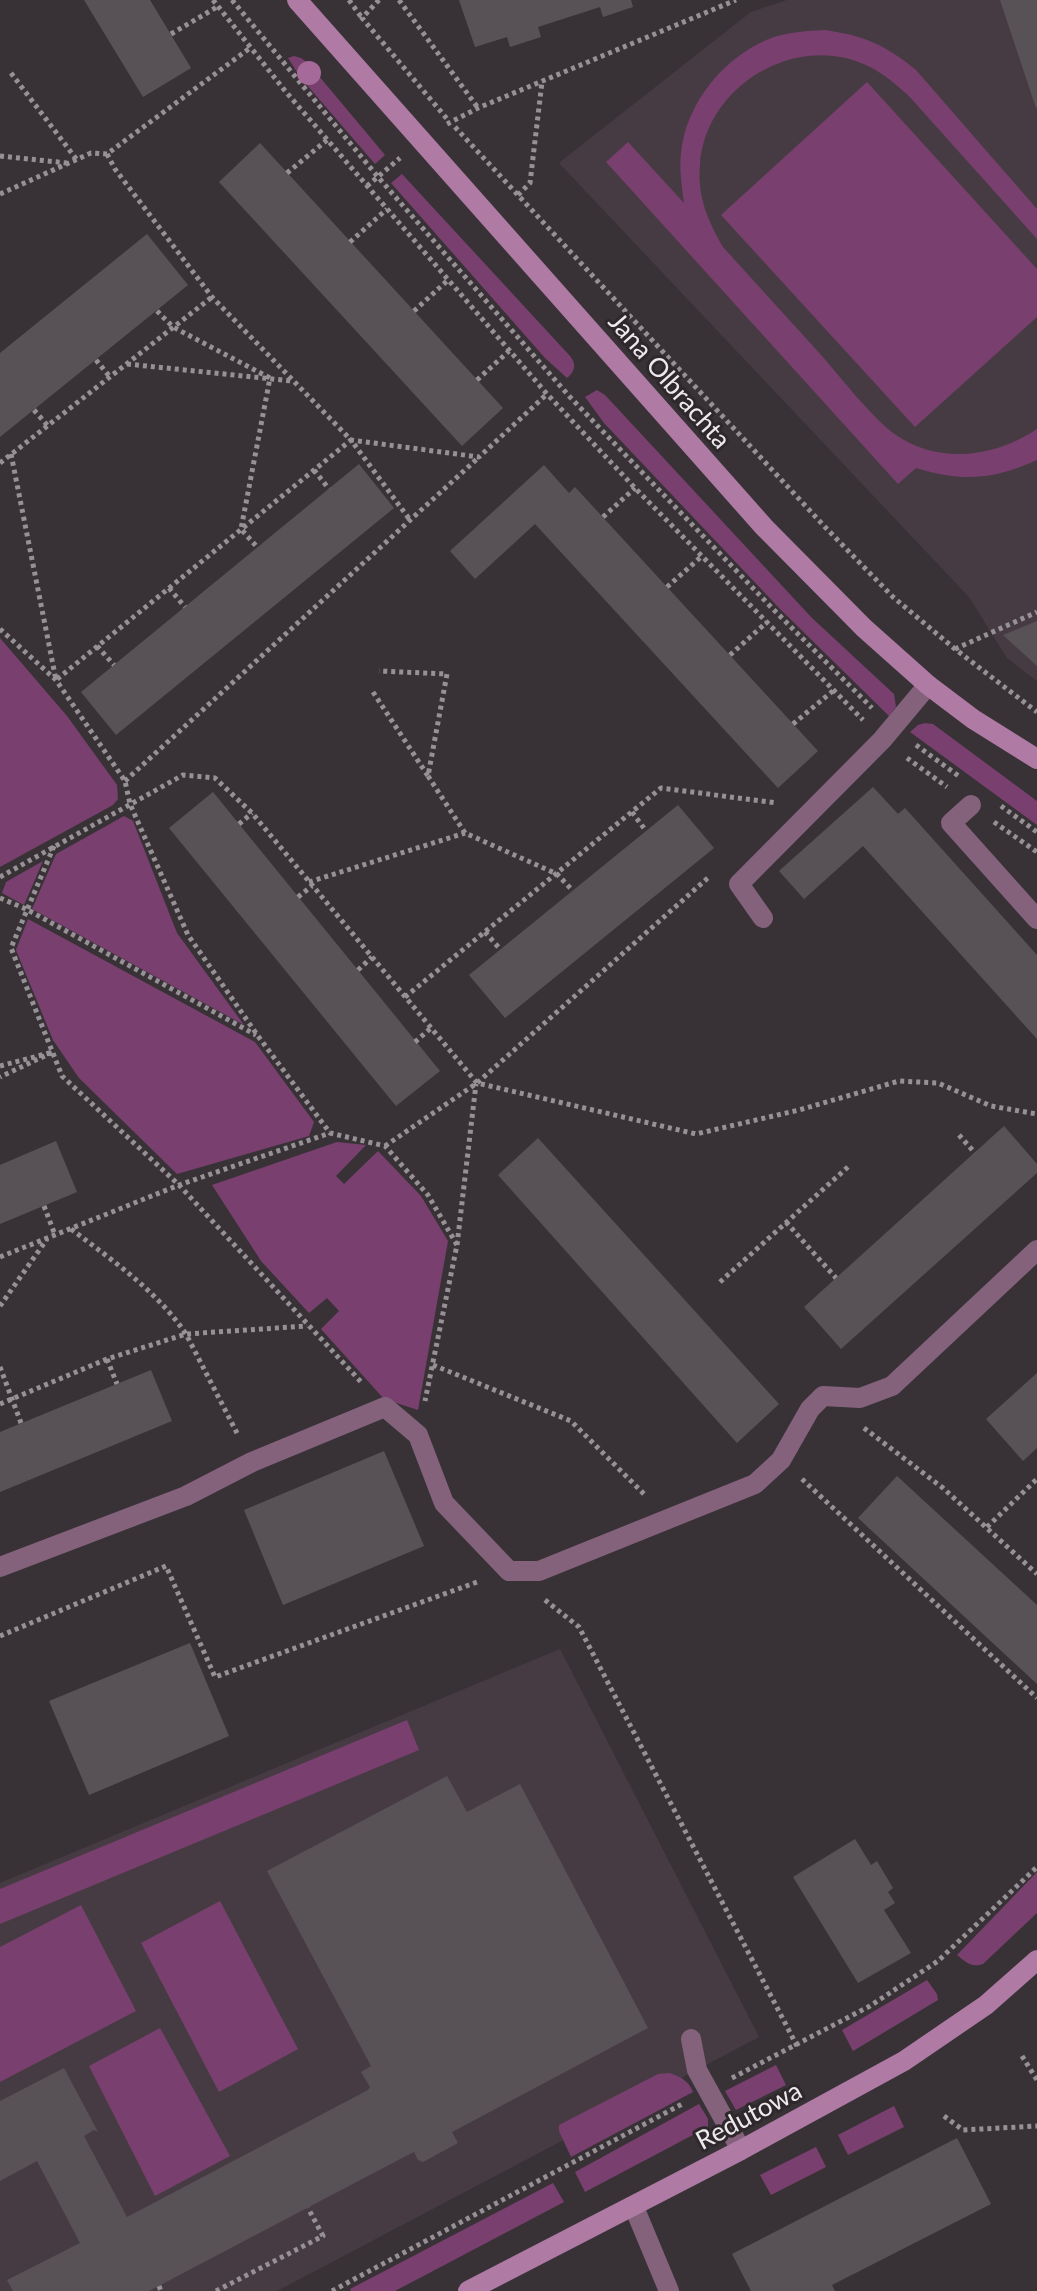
<!DOCTYPE html>
<style>
body{margin:0}
canvas{display:block;background:#383237}
</style>
<canvas width="1037" height="2291"></canvas>
<script>
const c = document.querySelector('canvas').getContext('2d');
c.lineJoin = 'round';
function paint(path, color) {
  c.fillStyle = color;
  c.fill(path, 'evenodd');
}
function trace(path, color, width, dash) {
  c.strokeStyle = color;
  c.lineWidth = width;
  c.lineCap = dash ? 'butt' : 'round';
  c.setLineDash(dash || []);
  c.stroke(path);
}
function write(font, color, halo, rows, align = 'center') {
  c.font = font + ' Lato,sans-serif';
  c.lineWidth = 6;
  c.setLineDash([]);
  c.textBaseline = 'middle';
  c.strokeStyle = halo;
  c.fillStyle = color;
  for (const [text, x, y, turn = 0] of rows) {
    c.save();
    c.translate(x, y);
    c.rotate((+turn || 0) * Math.PI / 180);
    c.textAlign = isNaN(turn) ? turn : align;
    if (halo) c.strokeText(text, 0, 0);
    c.fillText(text, 0, 0);
    c.restore();
  }
}
const built = new Path2D(`
 M787,0H1037V681L1007,658L969,597L559,163L751,12Z
 M560,1649L759,2037L277,2291H0V1883Z`);
const green = new Path2D(`
 M824,30C863,35 886,45 916,70L1037,209V239L908,95C895,84 883,73 868,66C796,31 705,86 700,165C697,196 708,221 723,247C756,283 789,320 822,356C843,380 869,414 893,433C937,465 994,458 1037,429V460C993,480 962,482 916,468L898,484L606,162L628,142L684,203C682,187 679,170 681,153C686,102 726,54 774,37C791,32 807,31 824,30Z
 M294,56L301,58L308,63L385,155L375,164L300,77L288,58Z
 M867,82L1037,269V317L915,427L721,215Z
 M402,174L570,356C577,365 575,371 567,378L545,358L391,183Z
 M597,390L605,395L812,618L894,694L896,707L889,716L780,609L604,423L585,397Z
 M0,638L67,716L117,785L118,799L113,805L0,867Z
 M925,723L933,724L1037,801V825L910,732L918,725Z
 M124,816L133,821L177,933L244,1025L32,909L56,854Z
 M43,861L24,905L2,893L6,882Z
 M28,919L255,1042L314,1122L309,1136L177,1174L79,1078L53,1040L16,950Z
 M337,1142L366,1145L336,1176L344,1184L378,1151L421,1196L448,1241L418,1410L384,1399L321,1329L339,1311L327,1298L309,1313L261,1261L212,1185Z
 M407,1720L419,1750L0,1924V1889Z
 M1037,1872V1913L983,1964C971,1968 966,1962 957,1955Z
 M220,1901L298,2049L219,2092L141,1943Z
 M81,1905L136,2011L0,2082V1947Z
 M927,1980L937,1994L938,2000L853,2051L842,2030Z
 M160,2028L230,2156L155,2196L89,2066Z
 M776,2065L786,2085L736,2110L725,2091Z
 M669,2073C680,2076 689,2081 693,2092L571,2157L559,2131V2125L658,2074Z
 M699,2104L708,2119V2127L585,2192L575,2172Z
 M894,2106L904,2127L848,2155L838,2135Z
 M816,2147L826,2167L771,2195L760,2175Z
 M553,2183L564,2202L395,2291H351L350,2289Z`);
const building = new Path2D(`
 M84,0H150L191,68L143,97Z
 M459,0H631L633,7L603,17L600,7L538,27L541,37L510,47L507,37L475,47Z
 M1000,0H1037V108H1036Z
 M260,143L503,408L462,446L219,182Z
 M147,234L188,285L0,437V353Z
 M359,464L394,508L116,735L81,692Z
 M544,465L569,493L575,487L818,751L778,788L535,524L475,579L450,551Z
 M1037,621V666L1003,635Z
 M873,787L898,814L905,808L1037,955V1039L863,846L804,899L779,871Z
 M213,792L440,1071L396,1106L169,828Z
 M678,805L714,848L505,1018L469,975Z
 M1004,1126L1037,1164V1173L841,1349L804,1307Z
 M538,1138L779,1404L737,1443L498,1175Z
 M56,1141L77,1192L0,1224V1165Z
 M151,1370L172,1421L0,1492V1432Z
 M1037,1373V1448L1023,1461L986,1419Z
 M384,1451L424,1546L283,1605L244,1510Z
 M897,1476L1037,1605V1684L858,1518Z
 M190,1643L229,1736L89,1795L49,1701Z
 M447,1776L467,1812L520,1784L648,2028L452,2132L458,2143L423,2162L418,2160L414,2152L406,2156L149,2291H13L7,2280L80,2243L37,2161L0,2181V2101L64,2068L98,2132L94,2130L84,2136L127,2217L368,2090L370,2087L361,2072L371,2066L267,1871Z
 M855,1839L871,1865L877,1861L893,1888L888,1892L895,1903L884,1910L911,1953L858,1983L793,1877Z
 M957,2138L991,2204L832,2285L835,2291H751L732,2254Z`);
const path = new Path2D(`
 M213,0L286,92L547,394L635,488L863,720
 M232,0L378,177L569,396L771,607L872,708
 M349,0L362,18
 M379,0L362,18L448,120
 M399,0L478,108
 M171,34L217,7
 M11,73L77,160
 M447,124L478,108L736,0
 M455,127L825,527L893,597L955,649L1037,712
 M107,154L115,169L212,297L351,440L479,457L547,394
 M0,156L67,163
 M287,173L327,140
 M367,186L400,158
 M0,194L91,153L107,154L250,48
 M518,195L530,183L542,82
 M350,242L387,209
 M157,311L173,327L270,378L241,529L257,547
 M414,311L448,280
 M96,360L110,377
 M127,364L292,381
 M477,380L509,351
 M34,410L48,426
 M11,454L56,680L351,440L410,520
 M0,463L212,297
 M314,470L329,489
 M603,517L635,488
 M667,587L702,556
 M169,588L185,607
 M0,629L56,680L125,781L130,804L188,935L258,1036L330,1133L385,1146L428,1195L457,1245L425,1401
 M97,646L114,665
 M955,649L1037,612
 M730,655L767,622
 M373,692L428,776L447,674L379,671
 M793,724L834,690
 M916,745L960,777
 M907,758L947,787
 M428,776L465,833L557,874L573,891
 M125,781L478,458
 M1001,806L1037,832
 M632,812L646,831
 M994,822L1037,852
 M239,824L252,813
 M54,846L11,948L62,1076L179,1185L362,1383
 M0,877L183,775L215,778L252,813L477,1083L696,1134L799,1110L899,1081L938,1083L991,1106L1037,1114
 M309,882L465,833
 M298,897L312,886
 M0,898L26,909L256,1035
 M485,932L500,949
 M358,970L372,957
 M405,997L661,788L777,803
 M415,1042L431,1028
 M0,1066L53,1052L0,1077
 M959,1135L975,1153
 M385,1146L477,1083L710,876
 M44,1206L55,1235
 M786,1222L836,1278
 M71,1229C113,1261 156,1290 186,1334L238,1435
 M457,1245L476,1084
 M0,1257L179,1185L330,1133
 M720,1282L849,1166
 M0,1306L47,1239
 M107,1359L117,1384
 M433,1365L571,1421L646,1496
 M0,1367L21,1423
 M0,1404L107,1359L186,1334L307,1326
 M864,1428L943,1488L1037,1574
 M802,1479L1037,1698
 M987,1527L1037,1479
 M545,1600L579,1627L797,2046
 M0,1636L166,1566L215,1677L480,1581
 M1022,2056L1037,2080
 M732,2078L870,2006L938,1961L1037,1867
 M944,2116L963,2130L1037,2126
 M159,2286L161,2291
 M216,2291L323,2236L308,2208
 M332,2291L684,2103`);
const lane = new Path2D(`
 M971,805L951,823L1037,919
 M763,918L739,884L882,740L928,685
 M0,1567L186,1496L252,1462L385,1407L418,1435L444,1503L509,1571H539L755,1484L781,1460L810,1409L823,1396L860,1398L892,1386L1037,1250
 M691,2039L697,2070L741,2150`);
const street = new Path2D(`
 M634,2207L669,2291`);
const secondary = new Path2D(`
 M297,0L764,527L864,628L928,685L973,719L1037,759
 M468,2291L741,2150L904,2061L986,2005L1037,1960`);
const trees = [
 [309,73]
];
const streetNames = [
 ["Jana Olbrachta",669,381,49],
 ["Redutowa",749,2116,-28]
];
paint(built, '#463b43');
paint(green, '#793f6e');
paint(building, '#585256');
trace(path, '#969195', 5, [4, 4]);
trace(lane, '#84627c', 20);
trace(street, '#84627c', 20);
trace(secondary, '#af7aa4', 20);
c.fillStyle = '#a56a99';
for (const [x, y] of trees) {
  c.beginPath();
  c.arc(x, y, 12, 0, 2 * Math.PI);
  c.fill();
}
write('26px', '#ede9ec', '#2e282c', streetNames);
</script>
